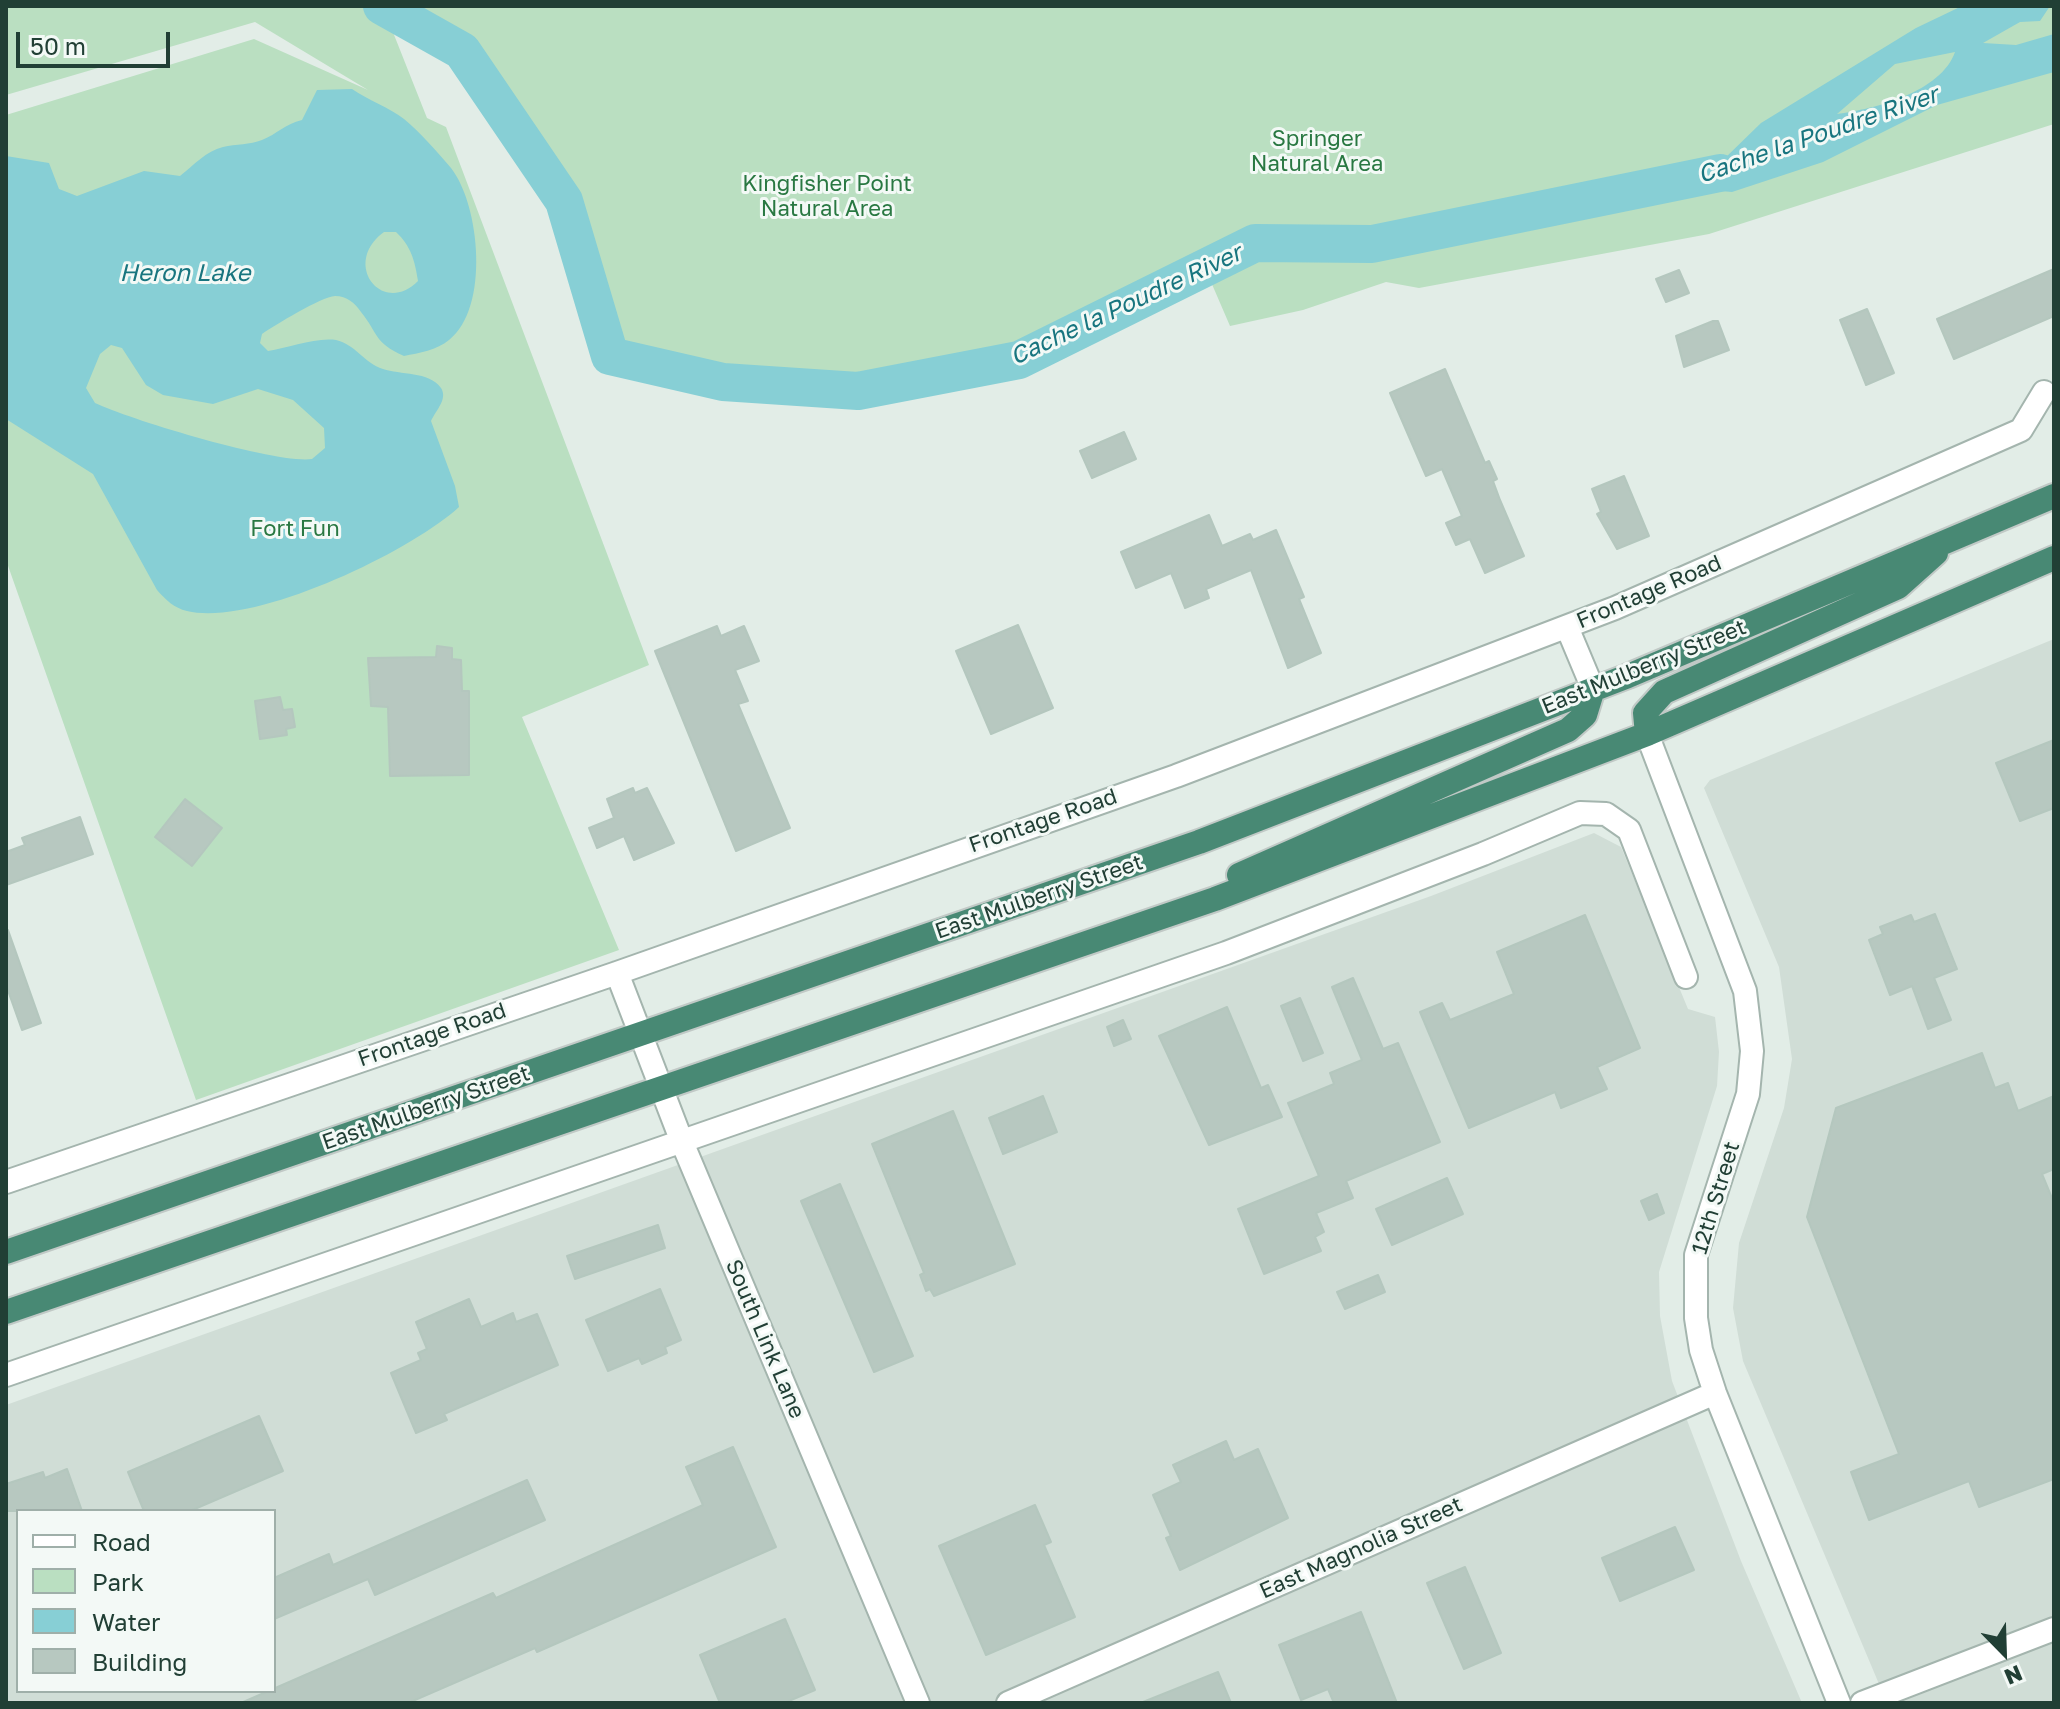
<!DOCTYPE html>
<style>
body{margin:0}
#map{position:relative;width:2060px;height:1709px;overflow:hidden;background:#e2ede7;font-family:"Golos Text",sans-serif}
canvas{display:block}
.frame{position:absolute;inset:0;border:8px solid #213f35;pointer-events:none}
.legend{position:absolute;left:16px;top:1509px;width:260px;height:184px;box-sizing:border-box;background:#f3f9f6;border:2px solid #9fafa9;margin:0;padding:10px 14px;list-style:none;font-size:24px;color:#213f35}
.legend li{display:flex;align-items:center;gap:16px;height:40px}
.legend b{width:40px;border:2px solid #9fafa9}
.north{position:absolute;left:1964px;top:1613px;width:80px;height:80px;-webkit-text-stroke:6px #f3f9f6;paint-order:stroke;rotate:157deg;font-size:22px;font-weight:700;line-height:32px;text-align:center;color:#213f35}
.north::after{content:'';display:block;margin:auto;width:28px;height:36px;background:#213f35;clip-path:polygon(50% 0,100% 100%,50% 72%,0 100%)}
.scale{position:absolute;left:16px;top:32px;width:154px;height:36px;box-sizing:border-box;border:4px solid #213f35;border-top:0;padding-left:10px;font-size:24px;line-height:28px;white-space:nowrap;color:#213f35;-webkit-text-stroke:6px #f3f9f6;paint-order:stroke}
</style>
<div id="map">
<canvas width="2060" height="1709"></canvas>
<div class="frame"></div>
<ul class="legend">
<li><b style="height:10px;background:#fff"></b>Road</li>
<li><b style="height:22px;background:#badfc1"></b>Park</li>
<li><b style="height:22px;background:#87cfd5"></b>Water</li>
<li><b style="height:22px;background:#b7c8c0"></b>Building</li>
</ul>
<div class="north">N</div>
<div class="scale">50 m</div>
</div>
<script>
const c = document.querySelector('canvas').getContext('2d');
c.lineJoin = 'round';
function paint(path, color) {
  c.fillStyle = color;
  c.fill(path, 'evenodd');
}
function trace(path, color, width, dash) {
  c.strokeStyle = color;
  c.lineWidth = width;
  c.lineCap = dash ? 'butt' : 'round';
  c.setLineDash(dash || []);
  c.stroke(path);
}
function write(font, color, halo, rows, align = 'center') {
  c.font = font + ' "Golos Text",sans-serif';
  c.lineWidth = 6;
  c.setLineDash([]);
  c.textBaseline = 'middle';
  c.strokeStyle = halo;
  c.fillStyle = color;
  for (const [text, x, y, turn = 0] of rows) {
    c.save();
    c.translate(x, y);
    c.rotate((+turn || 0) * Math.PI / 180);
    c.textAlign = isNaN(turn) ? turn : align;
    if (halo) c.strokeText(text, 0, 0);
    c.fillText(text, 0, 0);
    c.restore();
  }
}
const built = new Path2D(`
 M2054,639V1703H1887L1743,1361L1733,1308L1739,1243L1784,1108L1792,1059L1779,967L1704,788L1710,780Z
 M1594,833L1621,847L1688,1009L1715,1017L1719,1052L1717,1086L1659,1272L1660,1316L1672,1381L1741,1561L1802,1703H6V1405L1431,896ZM18,1511H274V1691H18Z`);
const green = new Path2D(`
 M6,6H2054V124L1709,234L1419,288L1386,282L1303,310L1230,326L1205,268L1019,360L858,391L723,382L610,356L564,201L462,51L383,7L427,118L446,127L649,665L522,717L619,950L196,1100L6,560V115L254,39L368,90L255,22L6,95Z`);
const water = new Path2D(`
 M1962,6H2050L2040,21L2020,22L1983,43L2016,45L2054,34V72L1937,105L1823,162L1732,192L1664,186L1722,161L1761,123L1916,28ZM1955,52C1941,92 1875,109 1837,114L1895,64Z
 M352,89C368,100 390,108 404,119C420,132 438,153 451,168C480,205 490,308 449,340C437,350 419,353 404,356C373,342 379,334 361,312C355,303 347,296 335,296C321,297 275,325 262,334L260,343L268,351C288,348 316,337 336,340C355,344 364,363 383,369C400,375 429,371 441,388C448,399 436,410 431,421L455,486L459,507C410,552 254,627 187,611C174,608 166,600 157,590L93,474L6,419V156L49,163L59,189L77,196L144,171L180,176C194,165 206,151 223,147C236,144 250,145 262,140C277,134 285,124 302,120L317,90ZM384,232H396C411,246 415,261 418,281C382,317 341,263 384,232ZM111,345L122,348L146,385L163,395L213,404L258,389L293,400L324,428L325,448L312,459C276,464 131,420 95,403L86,388L100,354Z`);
const river = new Path2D(`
 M382,6L462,51L564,201L610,356L723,382L858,391L1019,360L1255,243L1372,244L1720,173`);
const building = new Path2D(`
 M2054,269V316L1954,359L1937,319Z
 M1679,270L1689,293L1666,302L1656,279Z
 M1867,309L1894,373L1866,385L1840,320Z
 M1713,321H1718L1729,350L1684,367L1676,336Z
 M1445,369L1485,463L1489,461L1497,479L1493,481L1500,500L1524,556L1485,573L1470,539L1456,545L1446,523L1462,516L1442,469L1426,476L1390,393Z
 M1124,432L1136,459L1092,478L1080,451Z
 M1624,476L1649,536L1617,549L1597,514L1601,512L1592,489Z
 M1209,515L1222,546L1250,534L1253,540L1276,530L1304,597L1299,599L1321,653L1288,668L1251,570L1206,589L1209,598L1185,608L1171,573L1136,588L1121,552Z
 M1018,625L1053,708L991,734L956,651Z
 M717,626L721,636L744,626L759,661L735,670L748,701L738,704L790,828L736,851L655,651Z
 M437,646L452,648V659L461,660L462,691H469V775L390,776L388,707L371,706L368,658L436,657Z
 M280,697L283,710L292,709L295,727L286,729L287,735L260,739L255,701Z
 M2054,740V808L2020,821L1996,763Z
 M633,788L635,793L647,788L674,843L634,860L624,836L597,848L589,828L614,818L607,799Z
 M185,799L222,828L192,866L155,837Z
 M80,817L93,854L6,885V852L25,845L22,838Z
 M1935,914L1957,969L1934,978L1951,1020L1928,1029L1912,986L1890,995L1869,940L1883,934L1880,927L1911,915L1914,922Z
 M1585,915L1640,1048L1597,1067L1607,1089L1561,1108L1555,1092L1469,1128L1420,1012L1442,1003L1450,1020L1514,994L1497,952Z
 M8,930L41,1023L22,1030L6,985Z
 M1353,978L1383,1049L1398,1043L1440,1142L1346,1181L1353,1198L1316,1213L1324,1232L1315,1237L1321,1251L1264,1274L1238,1209L1319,1176L1288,1103L1334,1084L1330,1073L1362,1060L1332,987Z
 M1300,998L1323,1053L1303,1061L1281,1006Z
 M1227,1007L1261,1088L1268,1085L1282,1117L1209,1145L1159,1036Z
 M1123,1020L1131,1039L1114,1046L1107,1027Z
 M1982,1053L1995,1088L2008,1083L2018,1111L2054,1096V1169L2042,1174L2054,1203V1479L1979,1507L1969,1481L1869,1520L1851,1472L1899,1454L1807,1217L1836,1108Z
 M1043,1096L1057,1132L1003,1154L989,1118Z
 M953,1111L1015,1264L934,1296L930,1289L926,1291L920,1275L924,1273L872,1144Z
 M1447,1178L1463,1214L1392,1245L1376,1209Z
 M840,1184L913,1356L874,1372L801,1201Z
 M1657,1194L1664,1213L1649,1220L1641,1201Z
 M658,1225L665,1248L575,1279L567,1256Z
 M1378,1275L1385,1292L1345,1309L1337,1292Z
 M660,1289L681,1340L665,1347L667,1353L642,1364L639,1358L608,1371L586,1320Z
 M469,1299L481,1327L513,1313L516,1322L537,1314L558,1365L444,1414L447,1420L416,1433L391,1373L421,1360L418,1353L427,1349L416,1322Z
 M259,1416L283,1471L190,1511H144L128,1472Z
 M1226,1441L1234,1460L1258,1449L1288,1518L1180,1570L1166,1538L1171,1536L1153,1495L1181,1482L1173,1465Z
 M733,1447L776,1547L537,1652L535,1648L408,1703H241L493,1593L496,1598L703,1505L686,1467Z
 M67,1469L82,1511H6V1484L43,1472L45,1478Z
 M527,1480L545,1520L375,1595L368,1579L274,1619V1578L329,1554L333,1565Z
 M1035,1505L1051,1542L1044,1545L1075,1617L986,1655L939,1546Z
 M1675,1527L1694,1570L1620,1601L1602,1558Z
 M1465,1567L1501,1653L1464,1669L1427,1583Z
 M1361,1612L1397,1703H1334L1328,1689L1301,1700L1279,1645Z
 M785,1619L815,1690L784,1703H720L700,1655Z
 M1218,1672L1231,1703H1144L1143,1702Z`);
const minor = new Path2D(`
 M1567,627L1593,689
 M1647,734L1745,991L1752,1051L1748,1094L1696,1255V1318L1701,1350L1715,1393L1839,1703
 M617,973L682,1142L918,1703
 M6,1182L617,973L1176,776L1615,608L2021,430L2044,392
 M6,1375L1226,953L1483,854L1580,813L1606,814L1629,830L1686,977
 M1008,1703L1715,1393
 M1862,1703L2054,1629`);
const trunk = new Path2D(`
 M1647,734L1645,713L1664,692L1898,587L1936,553
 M1239,875L1568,730L1585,715L1593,689
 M6,1252L1199,842L1628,676L2054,496
 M6,1312L1215,899L1647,734L2054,558`);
const parkNames = [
 ["Springer",1317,139],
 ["Natural Area",1317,164],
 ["Kingfisher Point",827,184],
 ["Natural Area",827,209],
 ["Fort Fun",295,529]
];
const streetNames = [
 ["Frontage Road",1649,592,-23],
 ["East Mulberry Street",1644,667,-22],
 ["Frontage Road",1043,821,-19],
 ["East Mulberry Street",1039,897,-19],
 ["Frontage Road",432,1035,-19],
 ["East Mulberry Street",426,1108,-19],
 ["12th Street",1716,1198,-73],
 ["South Link Lane",765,1339,67],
 ["East Magnolia Street",1361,1548,-24]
];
const waterNames = [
 ["Cache la Poudre River",1818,135,-19],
 ["Heron Lake",185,273],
 ["Cache la Poudre River",1126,305,-25]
];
paint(built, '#d0ddd6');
paint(green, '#badfc1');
paint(water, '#87cfd5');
trace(river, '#87cfd5', 38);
paint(building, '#b7c8c0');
trace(building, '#b4c7be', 2);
trace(minor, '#a4b5ae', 26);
trace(trunk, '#c1c9c6', 28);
trace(minor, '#fff', 22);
trace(trunk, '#488974', 24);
write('22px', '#297842', '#f3f9f6', parkNames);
write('22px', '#213f35', '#f3f9f6', streetNames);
write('italic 24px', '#18757f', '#f3f9f6', waterNames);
</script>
